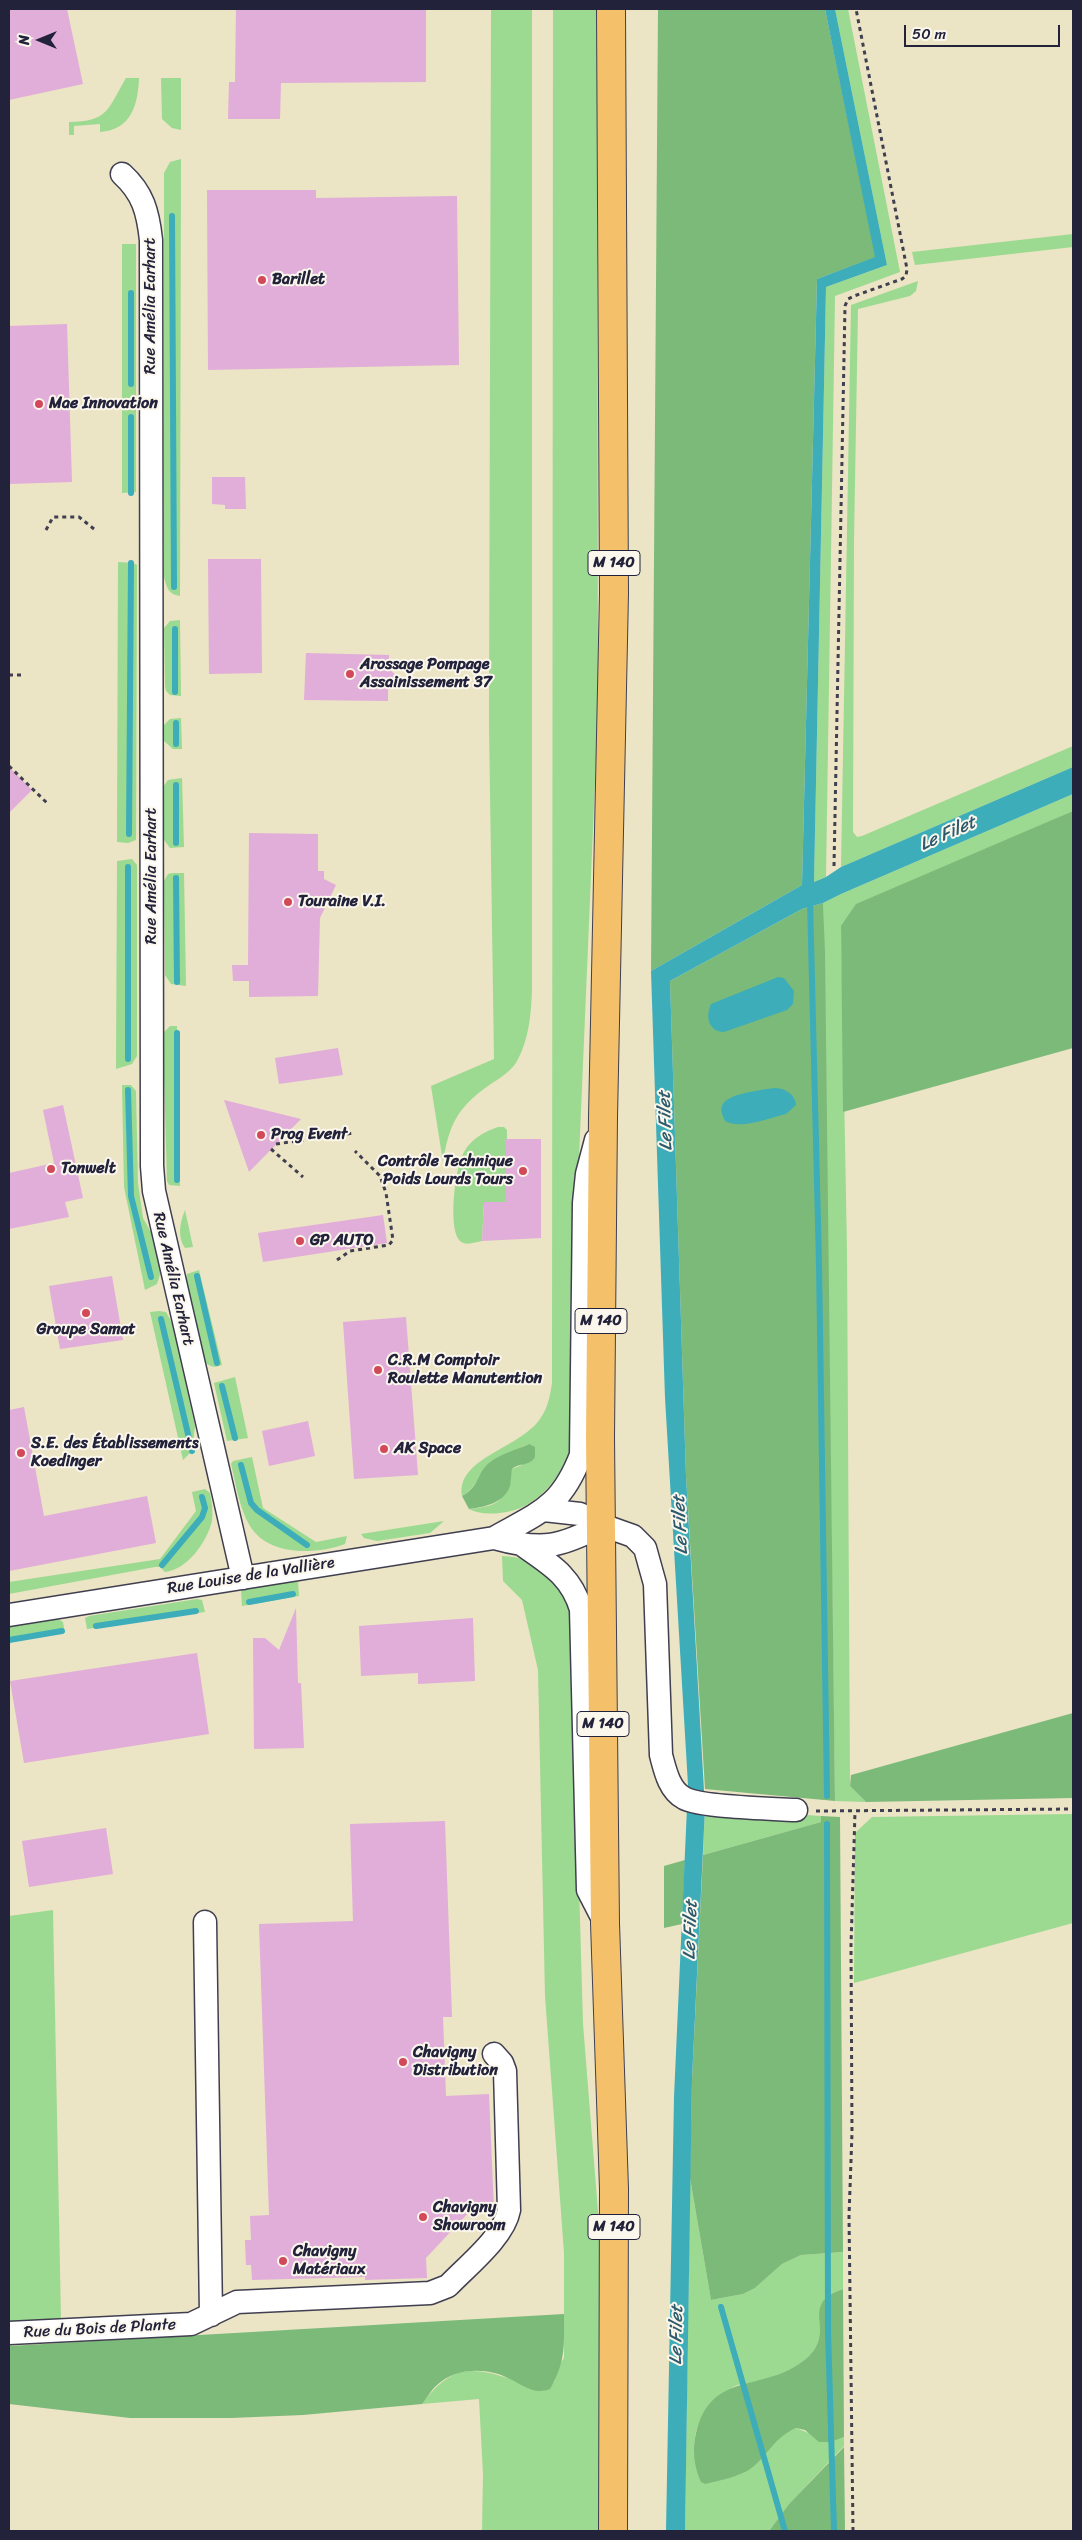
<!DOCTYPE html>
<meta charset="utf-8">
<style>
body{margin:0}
#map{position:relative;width:1082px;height:2540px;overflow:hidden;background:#ebe4c5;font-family:Sriracha,sans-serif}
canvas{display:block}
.frame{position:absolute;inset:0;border:10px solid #22223b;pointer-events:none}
.north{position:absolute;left:15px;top:15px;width:50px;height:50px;-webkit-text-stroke:4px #fbf7ec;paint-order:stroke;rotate:270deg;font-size:14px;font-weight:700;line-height:20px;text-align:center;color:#22223b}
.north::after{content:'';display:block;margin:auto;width:18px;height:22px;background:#22223b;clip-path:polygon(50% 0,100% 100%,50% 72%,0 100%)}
.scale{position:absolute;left:904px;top:25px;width:156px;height:22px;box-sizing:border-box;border:2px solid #22223b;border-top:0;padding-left:6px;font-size:15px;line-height:18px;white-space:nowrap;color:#22223b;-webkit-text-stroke:4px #fbf7ec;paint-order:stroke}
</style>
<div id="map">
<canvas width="1082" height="2540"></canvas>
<div class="frame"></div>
<div class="north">N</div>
<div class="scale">50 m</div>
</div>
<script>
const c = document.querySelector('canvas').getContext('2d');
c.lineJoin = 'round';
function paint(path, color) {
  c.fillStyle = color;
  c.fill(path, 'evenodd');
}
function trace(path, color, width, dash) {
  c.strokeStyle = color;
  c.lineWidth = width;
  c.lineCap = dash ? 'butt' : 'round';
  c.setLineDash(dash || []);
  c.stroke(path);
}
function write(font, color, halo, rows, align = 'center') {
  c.font = font + ' Sriracha,sans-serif';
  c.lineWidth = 4;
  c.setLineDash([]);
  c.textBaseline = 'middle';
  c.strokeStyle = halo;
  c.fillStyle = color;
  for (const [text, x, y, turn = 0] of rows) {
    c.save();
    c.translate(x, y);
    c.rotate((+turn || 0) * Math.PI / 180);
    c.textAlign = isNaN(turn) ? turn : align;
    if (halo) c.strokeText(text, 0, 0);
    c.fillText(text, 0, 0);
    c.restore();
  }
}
const green = new Path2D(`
 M491,9H532V990C531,1015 529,1039 517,1061C511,1072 498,1079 488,1086C457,1108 449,1125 443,1162L431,1086L494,1059L489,725Z
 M553,9H597L598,711L578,1181L572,1450C556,1482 537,1509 500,1513C489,1514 479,1514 469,1509C503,1506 504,1499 512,1469L522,1465L529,1444C511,1451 493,1462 481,1477C474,1485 471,1490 462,1496C456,1458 519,1449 540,1419C548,1408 550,1396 552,1383Z
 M835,9H848L900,272L835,296L826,877L814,882L826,287L887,265Z
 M126,78H139C138,105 131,130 100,132V124L74,126V135H69V122C109,122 108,108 126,78Z
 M161,78H181V130L172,128L162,119Z
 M181,159L180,596C168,594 167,588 164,577V173L170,162Z
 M1073,234V247L915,265L912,252Z
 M122,244H136V492L122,493Z
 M918,281L916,291L910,296L858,309L854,540L853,832L857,837L862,836L1073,746V767L841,867L851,305Z
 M118,562L133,563L137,565L136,840L128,843L117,842Z
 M180,620L181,696L170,695L166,691L165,686L164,628L170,621Z
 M181,718L182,749H173L164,741L163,726L170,719Z
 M182,778L184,847L170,848L164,840L163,787L168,780Z
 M1073,794V811L1021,834L841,926L847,1252L850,1786L866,1802L835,1801L823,903L841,894Z
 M132,859L137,865V1056L132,1064L116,1069L117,861Z
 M173,873H184L186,986L171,984L165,975L164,881L168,874Z
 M170,1026H177L180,1186L169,1185L167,1181L163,1040L164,1032Z
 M122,1085H131L136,1091L138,1183L143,1218L153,1236L161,1271L157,1284L145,1290L124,1187Z
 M498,1127H504L507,1130L506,1202H484L482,1241C475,1242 465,1247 459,1240C448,1226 455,1167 464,1152C472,1138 484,1132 498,1127Z
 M185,1210L193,1247L185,1248C177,1237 180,1222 185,1210Z
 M199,1270L222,1365C214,1368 210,1367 205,1362L186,1279L187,1274Z
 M159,1311L166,1312L173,1325L195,1426L192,1451L183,1460L150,1312Z
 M235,1377L248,1438L227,1441L214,1383Z
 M252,1457L263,1508L316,1542L347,1536L345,1544C316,1555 268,1556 250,1526C239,1508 236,1484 231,1464L233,1461Z
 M205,1489L210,1493C212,1502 213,1512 212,1521C207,1542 187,1570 165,1572L160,1567H155L9,1594V1582L160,1559L196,1511L192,1492Z
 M444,1521L430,1533L377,1541L364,1538L361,1534Z
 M502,1556C539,1557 553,1576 571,1604L583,2024L602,2262L604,2531H482L483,2474L479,2399L422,2404C450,2367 468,2365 511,2379C523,2383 541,2381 554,2382L558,2367L564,2358V2253L545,1996L538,1670L522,1600L503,1581Z
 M298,1581L299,1596L242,1606L241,1590Z
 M197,1599L202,1600L205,1612L87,1629L85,1618L89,1616Z
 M58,1619L63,1622L65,1633L12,1641L9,1645V1627Z
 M705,1808L821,1816V1822L703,1855Z
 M1073,1814V1923L854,1983L855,1833L872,1817Z
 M53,1910L61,2321L9,2323V1916Z
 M690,2178L711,2300L743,2294L755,2288L782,2264L801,2255L843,2252V2289C799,2304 836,2332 808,2357C795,2369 779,2377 761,2381C753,2383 742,2383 735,2386C729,2389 724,2395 720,2398C699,2415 694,2428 694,2455L736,2476L753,2467L777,2438L796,2428L831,2442L844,2437V2446L789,2504L769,2531H685Z`);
const forest = new Path2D(`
 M658,9H825L876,257L817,279L802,885L651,971Z
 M1073,811V1048L843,1112L841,926L856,904Z
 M823,903L825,952L835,1801L705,1789L686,1476L670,981L802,909Z
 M529,1444L535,1447V1457C529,1467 520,1462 512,1469C511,1475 511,1480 510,1486C504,1503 485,1507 469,1509L462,1496C481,1485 476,1474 489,1463C500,1454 516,1450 529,1444Z
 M1073,1713V1798L866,1802L850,1786L851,1775Z
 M821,1816L840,1817L843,2252L801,2255L782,2264L755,2288L743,2294L711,2300L690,2178L692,2079L703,1855L821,1822Z
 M685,1860L682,1924L664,1928V1866Z
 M843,2289L844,2437L831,2442H819L805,2430L796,2428C774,2438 770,2452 753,2467C740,2477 721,2480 705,2484L701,2482C694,2467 692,2449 696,2433C712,2367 768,2395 809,2356C836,2330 798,2304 843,2289Z
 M564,2314C564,2346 566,2361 550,2389C533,2395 525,2386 510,2379C489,2367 455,2367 437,2385C431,2390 427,2398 422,2404L303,2415L231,2418H130L9,2404V2346Z
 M844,2447L845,2531H769L789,2504Z`);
const water = new Path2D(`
 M825,9H835L887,265L826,287L814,882L826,877L841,867L1073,767V794L841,894L823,903L802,909L670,981L686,1476L705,1808L692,2079L685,2531H666L674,2097L688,1785L665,1398L651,971L802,885L817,279L875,257Z
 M778,977L784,978L794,991L793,1004L787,1010L724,1032C709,1032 705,1017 711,1004Z
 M774,1088C785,1088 795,1094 796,1105L786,1114C769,1118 741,1130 725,1121C723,1116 720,1111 722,1106C726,1093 763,1090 774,1088Z`);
const stream = new Path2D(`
 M172,216L174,587
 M131,384V293
 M131,417V493
 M175,629V692
 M176,723V744
 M176,785V843
 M129,834L131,563
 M176,878L177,982
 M810,900L819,1264L827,1796
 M177,1033V1180
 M128,1059V867
 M128,1090L131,1196L151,1277
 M197,1276L217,1363
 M161,1319L192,1451
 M222,1386L235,1438
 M241,1465L251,1503L257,1510L307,1545
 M162,1565L202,1517L205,1508L202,1497
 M249,1602L293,1594
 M96,1626L196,1611
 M9,1640L62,1631
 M827,1824L828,2331L834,2531
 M721,2307L785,2531`);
const building = new Path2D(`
 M9,9H67L83,84L9,100Z
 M236,9H426V82L281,83L280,119H228L229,82H235Z
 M207,190H316V198L457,196L459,365L208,370Z
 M67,324L72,482L9,484V326Z
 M212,477H245L246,509H225V505L212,504Z
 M208,559H261L262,673L209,674Z
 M306,653L389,655V669L400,679L388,690V701L304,700Z
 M9,767L32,790L9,813Z
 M249,833L318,834V871H324V879L336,885L320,918L318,996L249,997V981H233L232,965H248Z
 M338,1048L343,1075L279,1084L275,1058Z
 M224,1100L301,1119L249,1172Z
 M63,1105L83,1198L65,1202L69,1217L9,1229V1173L54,1163L43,1110Z
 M506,1139H541V1238L482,1241L484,1202H506Z
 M383,1215L387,1243L263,1262L258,1233Z
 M112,1276L123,1340L60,1349L49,1286Z
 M406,1317L418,1475L354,1479L343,1322Z
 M24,1407L44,1516L147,1496L156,1543L9,1571V1410Z
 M308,1421L315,1456L269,1466L262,1431Z
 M296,1608L298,1683H301L304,1748L254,1749L253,1638H265L279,1650Z
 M473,1618L475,1681L418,1684V1673L361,1676L359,1626Z
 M197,1653L209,1734L24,1763L10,1681Z
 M445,1821L452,2017H443L446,2096L489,2094L494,2210H471L426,2258L427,2278L365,2280V2277L252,2280L251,2265H246L245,2240H251L250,2216L269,2215L259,1924L353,1921L350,1824Z
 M106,1828L113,1874L29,1887L22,1841Z`);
const path = new Path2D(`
 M46,530L53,517H79L94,529
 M9,675H21
 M9,766L47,803
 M834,866L845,306L848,299L854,296L902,279L906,276L907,269L856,9
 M276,1144L354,1133
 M271,1149L303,1177
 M337,1260L350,1251L389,1245L393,1240L386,1193L380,1176L355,1151
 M816,1811L1073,1809
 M853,2531L849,2216L852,2133L851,1946L855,1812`);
const minor = new Path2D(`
 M122,174C143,193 148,212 151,240L152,1166L154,1191L243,1578
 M544,1510L580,1514L602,1525L633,1536L645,1548L655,1584L661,1755C665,1770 669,1790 684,1798C699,1807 774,1809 796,1810
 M494,1538C540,1512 561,1507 581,1455L584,1203L587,1174L596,1140
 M524,1546C551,1565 571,1576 581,1609L588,1890L605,1923
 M9,1615L494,1538C541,1551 559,1548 602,1525
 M205,1922L211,2315
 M9,2333L191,2324L237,2302L430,2293L448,2286C467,2266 504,2237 509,2210L505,2071L502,2063L494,2054`);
const major = new Path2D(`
 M611,9L614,593L603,1117L600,1437L605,1923L614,2189L613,2531`);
const markers = [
 [262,280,5,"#d1495b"],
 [39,404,5,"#d1495b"],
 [350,674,5,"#d1495b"],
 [288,902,5,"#d1495b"],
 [261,1135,5,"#d1495b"],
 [51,1169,5,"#d1495b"],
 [523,1171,5,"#d1495b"],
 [300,1241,5,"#d1495b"],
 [86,1313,5,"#d1495b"],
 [378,1370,5,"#d1495b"],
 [384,1449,5,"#d1495b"],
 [21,1453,5,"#d1495b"],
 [403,2062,5,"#d1495b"],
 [423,2217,5,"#d1495b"],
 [283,2261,5,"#d1495b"]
];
const shields = [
 [614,563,52],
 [601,1321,52],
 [603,1724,52],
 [614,2227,52]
];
const shieldNames = [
 ["M 140",614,563],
 ["M 140",601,1321],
 ["M 140",603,1724],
 ["M 140",614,2227]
];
const poiNames = [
 ["Barillet",272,280],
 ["Mae Innovation",49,404],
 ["Arossage Pompage",360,665],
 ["Assainissement 37",360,683],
 ["Touraine V.I.",298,902],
 ["Prog Event",271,1135],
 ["Contrôle Technique",513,1162,"right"],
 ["Poids Lourds Tours",513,1180,"right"],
 ["Tonwelt",61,1169],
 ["GP AUTO",310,1241],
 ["Groupe Samat",86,1330,"center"],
 ["C.R.M Comptoir",388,1361],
 ["Roulette Manutention",388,1379],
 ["S.E. des Établissements",31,1444],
 ["Koedinger",31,1462],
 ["AK Space",394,1449],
 ["Chavigny",413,2053],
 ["Distribution",413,2071],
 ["Chavigny",433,2208],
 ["Showroom",433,2226],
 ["Chavigny",293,2252],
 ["Matériaux",293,2270]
];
const streetNames = [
 ["Rue Amélia Earhart",151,306,-90],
 ["Rue Amélia Earhart",152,876,-90],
 ["Rue Amélia Earhart",173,1279,77],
 ["Rue Louise de la Vallière",251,1576,-9],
 ["Rue du Bois de Plante",100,2329,-3]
];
const waterNames = [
 ["Le Filet",948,834,-24],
 ["Le Filet",666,1121,-92],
 ["Le Filet",681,1525,-93],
 ["Le Filet",691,1930,-88],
 ["Le Filet",677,2335,-89]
];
paint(green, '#9bda90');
paint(forest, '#7cba7a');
paint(water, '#3dadb9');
trace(stream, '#3dadb9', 6);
paint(building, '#e1add9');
trace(minor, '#403f50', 25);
trace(major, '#403f50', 30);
trace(path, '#403f50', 3, [4, 4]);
trace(minor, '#fff', 22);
trace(major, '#f4c16a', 28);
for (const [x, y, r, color] of markers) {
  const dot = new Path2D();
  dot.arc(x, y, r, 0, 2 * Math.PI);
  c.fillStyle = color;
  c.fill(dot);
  trace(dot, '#fbf7ec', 2);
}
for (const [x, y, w] of shields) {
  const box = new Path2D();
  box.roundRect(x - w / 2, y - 12.5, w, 25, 4);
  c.fillStyle = '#fbf7ec';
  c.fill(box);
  trace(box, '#22223b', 1);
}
write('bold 15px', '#22223b', null, shieldNames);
write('bold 16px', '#22223b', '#fbf7ec', poiNames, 'left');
write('16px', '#22223b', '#fbf7ec', streetNames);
write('italic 18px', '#2d5a6d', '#fbf7ec', waterNames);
</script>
